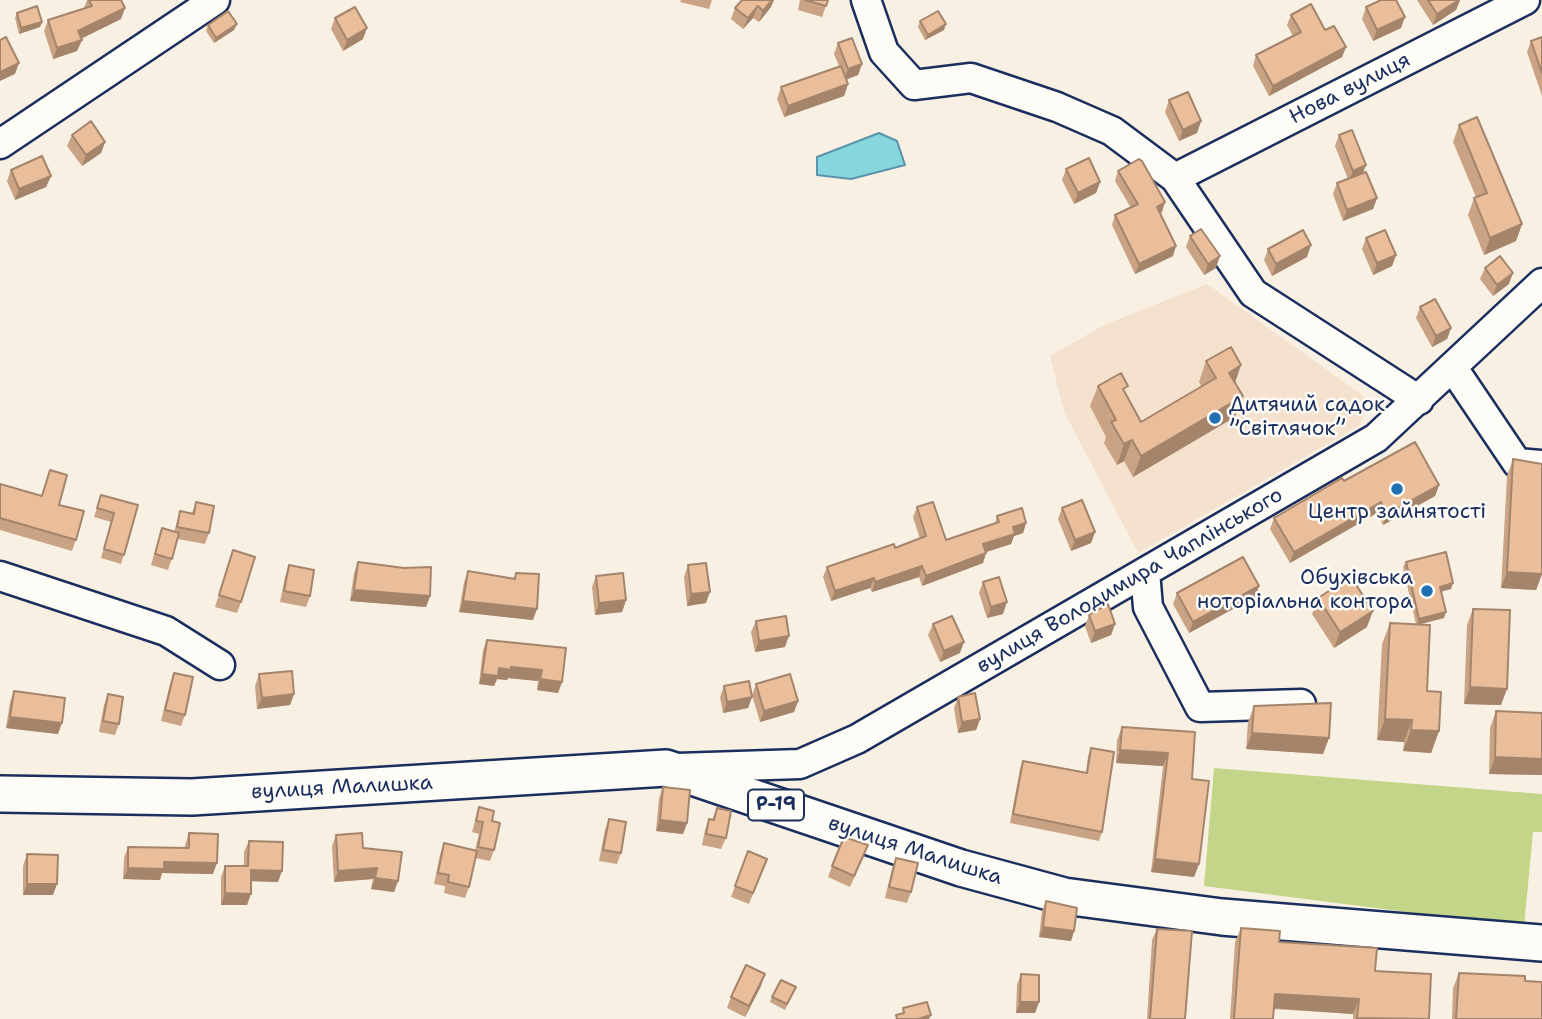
<!DOCTYPE html>
<meta charset="utf-8">
<style>
body{margin:0}
canvas{display:block;background:#f9f0e4}
</style>
<canvas width="1542" height="1019"></canvas>
<script>
const c = document.querySelector('canvas').getContext('2d');
c.lineJoin = 'round';
function paint(path, color) {
  c.fillStyle = color;
  c.fill(path, 'evenodd');
}
function trace(path, color, width, dash) {
  c.strokeStyle = color;
  c.lineWidth = width;
  c.lineCap = dash ? 'butt' : 'round';
  c.setLineDash(dash || []);
  c.stroke(path);
}
function write(font, color, halo, rows, align = 'center') {
  c.font = font + ' "Shantell Sans",sans-serif';
  c.lineWidth = 5;
  c.setLineDash([]);
  c.textBaseline = 'middle';
  c.strokeStyle = halo;
  c.fillStyle = color;
  for (const [text, x, y, turn = 0] of rows) {
    c.save();
    c.translate(x, y);
    c.rotate((+turn || 0) * Math.PI / 180);
    c.textAlign = isNaN(turn) ? turn : align;
    if (halo) c.strokeText(text, 0, 0);
    c.fillText(text, 0, 0);
    c.restore();
  }
}
const built = new Path2D(`
 M1207,284L1369,400L1360,425L1138,553L1064,412L1050,356L1104,325Z`);
const green = new Path2D(`
 M1214,768L1542,794V832H1533L1524,927L1204,886Z`);
const water = new Path2D(`
 M879,133L897,141L905,165L851,179L817,175V157Z`);
const minor = new Path2D(`
 M866,0L884,52L914,85L971,78L1057,107L1112,131L1175,178L1253,293L1419,400
 M0,144L215,0
 M1175,178L1525,0
 M1453,368L1517,463L1542,465
 M1145,572L1148,607L1200,707L1301,704
 M0,576L166,631L220,665
 M677,768L800,764L857,739L1376,438L1542,283`);
const major = new Path2D(`
 M0,794L192,797L666,768L961,868L1064,896L1222,917L1542,943`);
const wall = new Path2D(`
 M87,0H121V19L81,39L82,40L77,51L53,59L44,31L48,20L84,8Z
 M681,0H712L709,9L680,2Z
 M742,0L771,7L759,22L753,18L743,29L731,19L735,8Z
 M800,0H828L822,17L798,10Z
 M1417,0H1460L1456,10L1433,25Z
 M1366,7L1401,28L1373,41L1362,19Z
 M17,13L42,22L40,27L19,34L15,18Z
 M1291,15L1325,30L1346,47L1342,57L1269,96L1253,66L1256,55L1293,36L1287,25Z
 M335,18L363,39L343,51L331,29Z
 M920,21L944,30L925,40L918,27Z
 M208,25L234,30L214,43L206,31Z
 M1542,37V96L1527,52L1531,41Z
 M838,43L862,64L858,75L846,80L848,84L844,96L784,117L777,99L781,87L839,66L834,54Z
 M1169,100L1201,121L1197,133L1179,141L1165,112Z
 M1459,125L1522,224L1516,241L1484,255L1468,215L1474,198L1476,197L1453,142Z
 M72,135L105,142L101,153L82,166L67,146Z
 M1339,135L1363,173L1377,198L1373,209L1343,221L1333,194L1337,183L1348,179L1335,146Z
 M1066,169L1100,182L1096,193L1074,204L1062,180Z
 M11,170L51,176L46,187L15,200L7,181Z
 M1118,171L1162,212L1160,213L1173,256L1135,274L1112,225L1115,215L1131,208L1115,181Z
 M1190,236L1216,268L1204,275L1186,247Z
 M1366,238L1396,255L1392,266L1373,275L1362,249Z
 M1268,249L1307,257L1272,276L1264,260Z
 M1485,268L1509,284L1493,296L1480,279Z
 M1420,307L1451,328L1447,339L1432,347L1416,318Z
 M1206,361L1235,383L1243,396L1235,417L1133,477L1124,461L1117,465L1104,443L1106,437L1090,406L1098,386L1125,394L1141,422L1202,387L1199,382Z
 M1513,459L1542,574L1536,590L1501,588L1507,476Z
 M50,470L59,505L76,540L72,551L0,530V484L42,496Z
 M1344,481L1439,485L1435,496L1383,525L1377,513L1290,563L1270,529L1274,518Z
 M101,495L138,505L121,564L101,558L111,522L94,517Z
 M196,502L209,533L205,544L178,539L168,570L151,565L162,528L174,532L180,511L192,513Z
 M917,507L946,540L995,523L997,516L1026,523L1023,533L1014,536L1011,544L986,552L983,563L922,586L919,577L872,592L870,588L831,601L823,577L827,567L895,548L920,539L913,517Z
 M1062,508L1095,532L1091,543L1071,551L1058,519Z
 M233,550L241,602L237,613L215,607Z
 M358,562L430,596L426,607L350,601L354,573Z
 M1406,562L1451,589L1441,592L1444,618L1419,624L1427,691L1439,731L1431,753L1403,751L1404,742L1377,740L1382,644L1390,623L1416,624L1403,567Z
 M289,565L310,596L306,607L280,602L285,577Z
 M688,565L706,603L687,606L684,577Z
 M468,571L514,578L516,573L533,620L459,612L464,582Z
 M596,576L626,600L622,612L595,615L592,587Z
 M983,582L1003,614L987,618L979,593Z
 M1259,586L1255,597L1189,633L1173,604L1177,593Z
 M1318,598L1367,627L1334,648L1312,614Z
 M1473,609L1501,705L1464,704L1467,625Z
 M1089,615L1115,624L1111,635L1091,643L1085,626Z
 M756,621L785,647L755,652L751,632Z
 M933,624L960,653L940,662L928,635Z
 M487,640L562,682L558,693L537,690L538,681L508,678L507,680L497,679L494,686L479,684L483,650Z
 M174,673L185,715L181,726L161,721L170,684Z
 M259,674L294,694L290,705L257,709L255,686Z
 M756,684L798,701L794,712L760,722L752,695Z
 M724,686L752,697L748,708L723,713L720,697Z
 M14,691L58,734L6,728L10,702Z
 M108,694L119,724L115,735L99,732L104,705Z
 M958,697L980,719L976,730L958,733L954,708Z
 M1254,706L1329,738L1323,754L1246,749L1248,722Z
 M1496,711L1542,713V775L1489,774L1490,728Z
 M1122,727L1195,732L1192,779L1199,864L1194,877L1151,872L1163,766L1116,763L1117,740Z
 M1091,748L1102,832L1099,841L1010,823L1020,769L1023,761L1086,772L1088,757Z
 M663,787L687,823L683,834L656,831L659,798Z
 M479,807L492,821L494,850L490,861L475,858L469,887L465,898L444,893L445,886L434,884L440,855L444,843L475,850L479,834L472,832Z
 M717,808L726,838L721,849L702,845L705,830L709,819L712,820Z
 M609,819L621,853L617,864L599,861L605,830Z
 M189,833L213,874L162,873L160,880L123,879L124,858L128,847L185,848V845Z
 M336,835L363,848L398,881L394,892L371,889L373,879L334,882L332,846Z
 M249,841L278,882L251,881L247,905H221V877L225,866H244V852Z
 M748,851L767,859L749,904L731,897Z
 M27,854L53,895H23V866Z
 M864,856L850,887L828,877L832,866Z
 M896,858L911,892L907,903L885,898L892,869Z
 M1046,901L1074,931L1071,941L1039,937L1042,911Z
 M1241,928L1279,942L1375,971L1429,1019H1353V1014L1274,1009L1273,1019H1230L1235,942Z
 M1157,929L1185,1019H1147L1152,940Z
 M1459,973L1525,981L1542,1019H1452L1453,988Z
 M1021,974L1039,1002L1035,1013H1016L1017,985Z
 M761,986L745,1017L727,1008L731,997Z
 M796,987L785,1010L770,1002L772,997Z`);
const shadedWall = new Path2D(`
 M772,0H774L771,7L759,22L763,11Z
 M1459,0H1460L1456,10L1433,25L1437,14Z
 M758,6L753,18L743,29L748,18Z
 M125,8L121,19L74,42L78,31Z
 M1405,17L1401,28L1373,41L1377,30Z
 M42,22L40,27L19,34L21,28Z
 M237,24L234,30L214,43L216,38Z
 M946,24L944,30L925,40L928,35Z
 M367,28L363,39L343,51L347,40Z
 M82,40L77,51L53,59L57,48Z
 M1346,47L1342,57L1269,96L1273,86Z
 M19,63L15,74L0,81V72Z
 M862,64L858,75L844,80L848,69Z
 M848,84L844,96L784,117L788,106Z
 M1201,121L1197,133L1179,141L1183,130Z
 M105,142L101,153L82,166L86,155Z
 M1366,165L1362,176L1349,182L1353,171Z
 M51,176L46,187L15,200L19,189Z
 M1100,182L1096,193L1074,204L1078,193Z
 M1377,198L1373,209L1343,221L1347,210Z
 M1165,202L1162,212L1154,217L1157,207Z
 M1522,224L1516,241L1484,255L1490,238Z
 M1311,245L1307,257L1272,276L1276,264Z
 M1176,246L1173,256L1135,274L1139,264Z
 M1396,255L1392,266L1373,275L1377,263Z
 M1220,256L1216,268L1204,275L1208,264Z
 M1513,273L1509,284L1493,296L1497,285Z
 M1451,328L1447,339L1432,347L1436,336Z
 M1241,365L1234,386L1229,373Z
 M1243,396L1235,417L1133,477L1141,456Z
 M1132,440L1124,461L1117,465L1124,444Z
 M1439,485L1435,496L1383,525L1387,514Z
 M1381,502L1377,513L1290,563L1294,552Z
 M1026,523L1023,533L1014,536L1011,544L980,554L983,544L1013,527Z
 M1095,532L1091,543L1071,551L1075,540Z
 M986,553L983,563L922,586L926,576Z
 M922,566L919,577L872,592L875,582Z
 M1507,572L1542,574L1536,590L1501,588Z
 M874,578L870,588L831,601L835,591Z
 M1453,583L1451,589L1438,592L1440,587Z
 M1259,586L1255,597L1189,633L1193,622Z
 M354,590L430,596L426,607L350,601Z
 M710,592L706,603L687,606L691,594Z
 M626,600L622,612L595,615L599,603Z
 M463,601L537,609L533,620L459,612Z
 M1007,602L1003,614L987,618L991,607Z
 M1373,611L1367,627L1334,648L1340,632Z
 M1446,612L1444,618L1417,625L1419,619Z
 M1115,624L1111,635L1091,643L1095,631Z
 M789,636L785,647L755,652L759,641Z
 M964,642L960,653L940,662L944,651Z
 M511,667L542,670L538,681L508,678L507,680L497,679L494,686L479,684L482,674L499,668Z
 M540,679L562,682L558,693L537,690Z
 M1470,687L1507,689L1501,705L1464,704Z
 M294,694L290,705L257,709L262,698Z
 M752,697L748,708L723,713L727,702Z
 M798,701L794,712L760,722L764,711Z
 M10,717L62,723L58,734L6,728Z
 M980,719L976,730L958,733L962,722Z
 M1385,719L1412,720L1404,742L1377,740Z
 M1411,730L1439,731L1431,753L1403,751Z
 M1252,733L1329,738L1323,754L1246,749Z
 M1120,750L1168,753L1163,766L1116,763Z
 M1495,757L1542,759V775L1489,774Z
 M660,820L687,823L683,834L656,831Z
 M1155,859L1199,864L1194,877L1151,872Z
 M164,862L217,863L213,874L162,873L160,880L123,879L128,868Z
 M377,868L373,879L334,882L338,871Z
 M251,870L282,871L278,882L247,881Z
 M375,878L398,881L394,892L371,889Z
 M27,884H57L53,895H23Z
 M225,893L251,894L247,905H221Z
 M1043,927L1074,931L1071,941L1039,937Z
 M765,974L761,986L745,1017L749,1006Z
 M1275,994L1359,999L1353,1014L1270,1008Z
 M1020,1002H1039L1035,1013H1016Z
 M931,1015L929,1019H917Z`);
const building = new Path2D(`
 M89,0H121L125,8L78,31L82,40L57,48L48,20L92,6Z
 M742,0H772L763,11L758,6L748,18L735,8Z
 M805,0H828L826,6Z
 M1381,0H1396L1405,17L1377,30L1366,7Z
 M1428,0H1459L1437,14Z
 M1311,4L1325,30L1334,26L1346,47L1273,86L1256,55L1301,32L1291,15Z
 M37,6L42,22L21,28L17,13Z
 M355,7L367,28L347,40L335,18Z
 M228,11L237,24L216,38L208,25Z
 M938,11L946,24L928,35L920,21Z
 M6,37L19,63L0,72V40Z
 M1542,37V73L1531,41Z
 M852,38L862,64L848,69L838,43Z
 M841,66L848,84L788,106L781,87Z
 M1188,92L1201,121L1183,130L1169,100Z
 M1477,117L1522,224L1490,238L1474,198L1487,193L1459,125Z
 M91,121L105,142L86,155L72,135Z
 M1352,130L1366,165L1353,171L1339,135Z
 M42,156L51,176L19,189L11,170Z
 M1089,158L1100,182L1078,193L1066,169Z
 M1139,159L1142,161L1165,202L1157,207L1176,246L1139,264L1115,215L1138,204L1118,171Z
 M1366,172L1377,198L1347,210L1337,183Z
 M1201,229L1220,256L1208,264L1190,236Z
 M1303,230L1311,245L1276,264L1268,249Z
 M1385,230L1396,255L1377,263L1366,238Z
 M1500,256L1513,273L1497,285L1485,268Z
 M1435,299L1451,328L1436,336L1420,307Z
 M1231,347L1241,365L1229,373L1243,396L1141,456L1132,440L1124,444L1111,422L1116,420L1098,386L1121,373L1128,386L1123,389L1141,422L1216,378L1206,361Z
 M1415,442L1439,485L1387,514L1381,502L1294,552L1274,518L1342,478L1344,481Z
 M1513,459L1542,464V574L1507,572Z
 M50,470L67,475L59,505L84,511L76,540L0,518V484L42,496Z
 M101,495L138,505L124,555L104,549L114,513L97,508Z
 M1082,500L1095,532L1075,540L1062,508Z
 M196,502L214,506L209,533L177,527L180,511L194,514Z
 M933,502L946,540L999,522L997,516L1022,508L1026,523L1013,527L1015,534L983,544L986,553L926,576L922,566L875,582L874,578L835,591L827,567L894,544L895,548L926,536L917,507Z
 M162,528L179,533L172,559L155,554Z
 M233,550L255,557L241,602L219,595Z
 M1446,552L1453,583L1440,587L1446,612L1419,619L1406,562Z
 M1243,557L1259,586L1193,622L1177,593Z
 M358,562L404,568L431,567L430,596L354,590Z
 M706,563L710,592L691,594L688,565Z
 M289,565L314,570L310,596L284,591Z
 M468,571L515,579L516,573L539,574L537,609L463,601Z
 M623,573L626,600L599,603L596,576Z
 M999,577L1007,602L991,607L983,582Z
 M1351,577L1373,611L1340,632L1318,598Z
 M1108,604L1115,624L1095,631L1089,615Z
 M1473,609L1510,610L1507,689L1470,687Z
 M786,616L789,636L759,641L756,621Z
 M952,616L964,642L944,651L933,624Z
 M1390,623L1430,625L1427,691L1441,692L1439,731L1411,730L1412,720L1385,719Z
 M487,640L566,648L562,682L540,679L542,670L511,667V670L499,668L498,676L482,674Z
 M292,671L294,694L262,698L259,674Z
 M174,673L193,677L185,715L165,710Z
 M790,674L798,701L764,711L756,684Z
 M749,681L752,697L727,702L724,686Z
 M14,691L65,698L62,723L10,717Z
 M975,693L980,719L962,722L958,697Z
 M108,694L123,697L119,724L103,721Z
 M1331,703L1329,738L1252,733L1254,706Z
 M1496,711L1542,713V759L1495,757Z
 M1122,727L1195,732L1192,779L1209,781L1199,864L1155,859L1168,753L1120,750Z
 M1091,748L1114,752L1102,832L1013,814L1023,761L1087,773Z
 M663,787L690,790L687,823L660,820Z
 M479,807L494,811L492,821L500,823L494,850L478,847L483,822L476,821Z
 M717,808L731,811L726,838L706,834L709,819L714,820Z
 M609,819L626,822L621,853L603,850Z
 M189,833L218,834L217,863L164,862V869L128,868V847L189,848Z
 M362,833L363,848L402,852L398,881L375,878L377,868L338,871L336,835Z
 M844,837L868,845L854,876L832,866Z
 M249,841L283,842L282,871L251,870V894L225,893V866H248Z
 M444,843L477,851L469,887L448,882L449,875L438,873Z
 M748,851L767,859L753,893L735,886Z
 M27,854L58,855L57,884H27Z
 M896,858L918,863L911,892L889,887Z
 M1046,901L1077,908L1074,931L1043,927Z
 M1241,928L1280,931L1279,942L1377,948L1375,971L1431,974L1429,1019L1357,1018L1359,999L1275,994L1273,1019H1234Z
 M1157,929L1192,931L1185,1019H1150Z
 M746,965L765,974L749,1006L731,997Z
 M1459,973L1525,976V981L1542,982V1019H1456Z
 M1021,974L1039,975V1002H1020Z
 M781,980L796,987L787,1004L772,997Z
 M927,1002L931,1015L918,1019H897L896,1015L904,1013L903,1008Z`);
const markers = [
 [1215,418,7,"#1f6fb2"],
 [1397,489,7,"#1f6fb2"],
 [1427,591,7,"#1f6fb2"]
];
const shields = [
 [776,805,56]
];
const shieldNames = [
 ["Р-19",776,805]
];
const streetNames = [
 ["Нова вулиця",1350,89,-27],
 ["вулиця Володимира Чаплінського",1130,581,-30],
 ["вулиця Малишка",342,788,-3],
 ["вулиця Малишка",915,851,18]
];
const poiNames = [
 ["Дитячий садок",1229,406],
 ["”Світлячок”",1229,430],
 ["Центр зайнятості",1397,513,"center"],
 ["Обухівська",1413,579,"right"],
 ["ноторіальна контора",1413,603,"right"]
];
paint(built, '#f4e1ce');
paint(green, '#c3d589');
paint(water, '#85d6dd');
trace(water, '#5b93aa', 2);
trace(minor, '#1b2f5e', 33);
trace(major, '#1b2f5e', 40);
trace(minor, '#fdfcf7', 28);
trace(major, '#fdfcf7', 35);
paint(wall, '#c9a384');
paint(shadedWall, '#a4856c');
paint(building, '#eabe9a');
trace(building, '#a4856c', 2);
for (const [x, y, r, color] of markers) {
  const dot = new Path2D();
  dot.arc(x, y, r, 0, 2 * Math.PI);
  c.fillStyle = color;
  c.fill(dot);
  trace(dot, '#fdfcf7', 2.5);
}
for (const [x, y, w] of shields) {
  const box = new Path2D();
  box.roundRect(x - w / 2, y - 15.5, w, 31, 5);
  c.fillStyle = '#fdfcf7';
  c.fill(box);
  trace(box, '#1b2f5e', 2);
}
write('bold 19px', '#1b2f5e', null, shieldNames);
write('21px', '#1b2f5e', '#fdfcf7', streetNames);
write('21px', '#1b2f5e', '#fdfcf7', poiNames, 'left');
</script>
